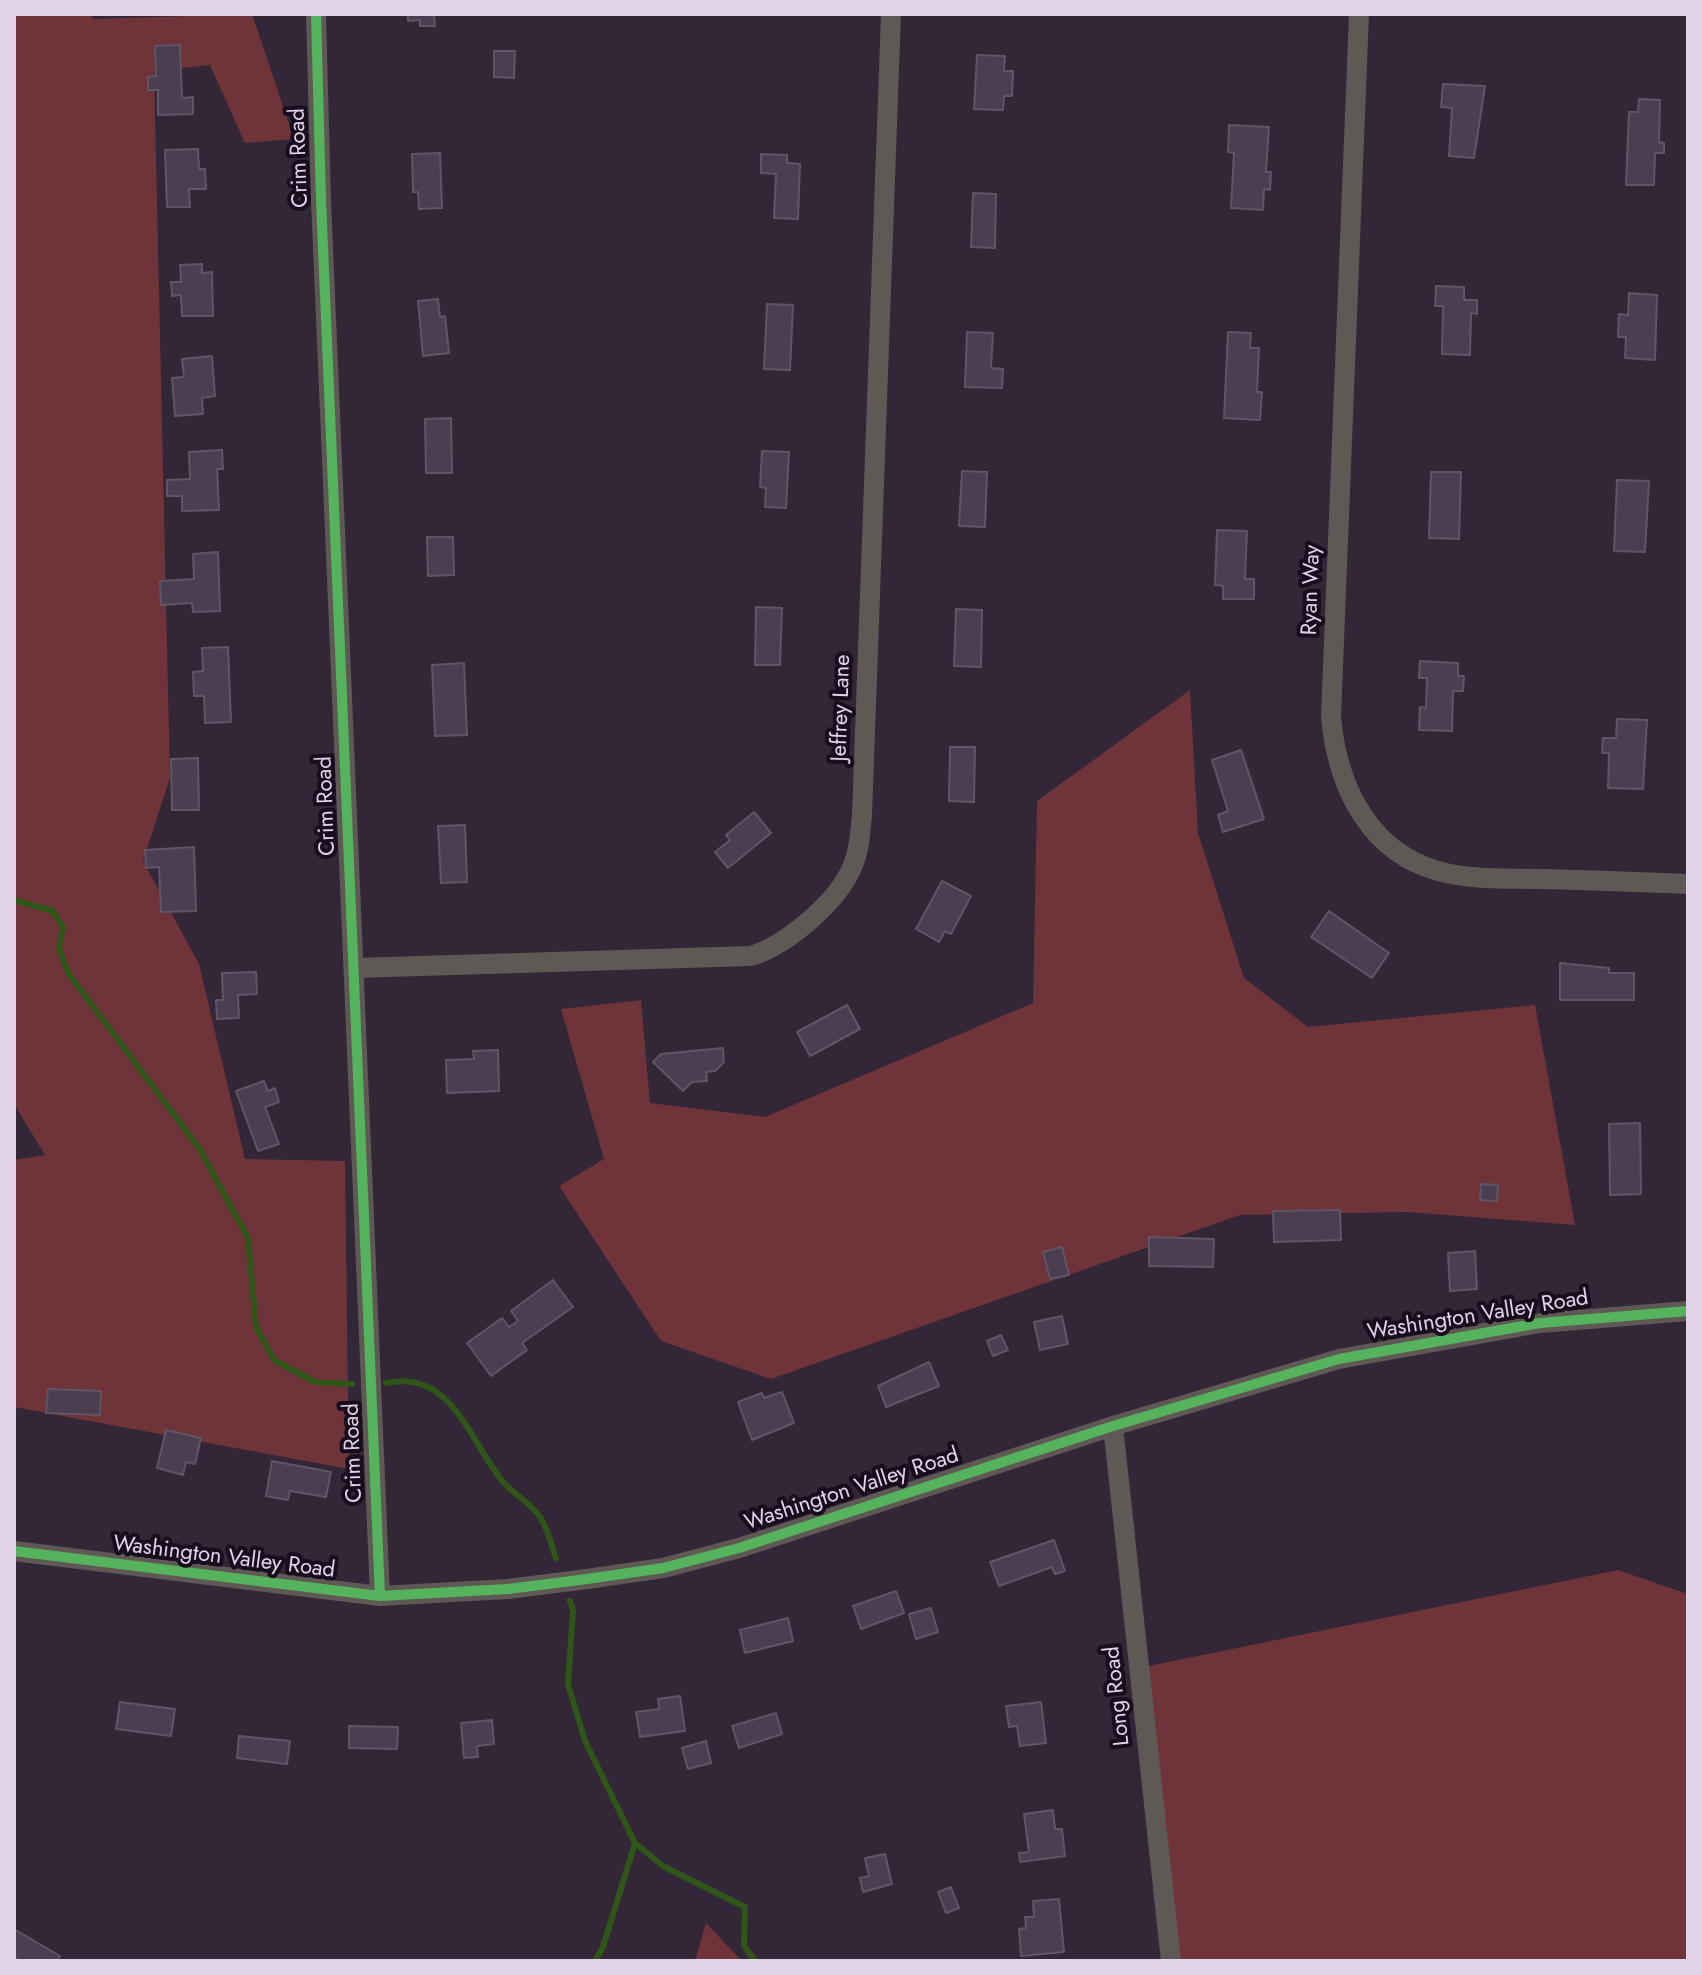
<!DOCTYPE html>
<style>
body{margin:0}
#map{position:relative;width:1702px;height:1975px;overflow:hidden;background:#322637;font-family:Jost,sans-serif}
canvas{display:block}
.frame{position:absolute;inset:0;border:16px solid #e3d3e9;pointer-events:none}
</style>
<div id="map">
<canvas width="1702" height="1975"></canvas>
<div class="frame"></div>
</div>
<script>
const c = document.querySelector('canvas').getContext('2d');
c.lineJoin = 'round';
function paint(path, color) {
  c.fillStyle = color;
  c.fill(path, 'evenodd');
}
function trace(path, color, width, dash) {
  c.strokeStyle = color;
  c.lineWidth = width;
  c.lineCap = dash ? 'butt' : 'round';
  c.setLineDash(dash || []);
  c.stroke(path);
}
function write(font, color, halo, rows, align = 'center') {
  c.font = font + ' Jost,sans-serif';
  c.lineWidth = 8;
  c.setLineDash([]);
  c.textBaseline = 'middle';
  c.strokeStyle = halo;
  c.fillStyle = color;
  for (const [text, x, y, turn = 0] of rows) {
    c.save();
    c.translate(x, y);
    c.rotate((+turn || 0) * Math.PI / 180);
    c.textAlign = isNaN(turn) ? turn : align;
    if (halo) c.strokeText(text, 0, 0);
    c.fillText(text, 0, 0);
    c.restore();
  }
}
const green = new Path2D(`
 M14,14H91L93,19L252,14L294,139L245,143L210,65L154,71L170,778L143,861L199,964L245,1159L345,1161L349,1469L14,1407V1160L45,1155L14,1104Z
 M1190,690L1198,833L1244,978L1308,1027L1535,1005L1575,1225L1407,1212L1240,1215L771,1379L661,1341L559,1186L604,1159L561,1009L641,1000L650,1103L765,1117L1033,1003L1037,801Z
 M1618,1570L1688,1594V1961H1171L1139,1668Z
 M706,1923L742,1961H695Z`);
const stream = new Path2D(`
 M14,900L53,911L63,928L59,948L68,973L199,1148L248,1238L256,1327L274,1360L315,1382L352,1384
 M386,1383C453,1369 470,1443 504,1483C515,1495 532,1504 540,1517C548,1528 551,1545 556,1558
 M570,1601L573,1611L568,1684L585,1741L635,1843L663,1866L745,1907L744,1946L755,1961
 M595,1961L603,1947L635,1843`);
const building = new Path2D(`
 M408,14H434L435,26H420V20L408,21Z
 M180,45L182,98L193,97V114L158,115V90H148V77L156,76L155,46Z
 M494,51H515L514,78L494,77Z
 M977,55L1005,56L1004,71H1013L1012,96H1004L1003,110L974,109Z
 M1443,84L1485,86L1474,158L1449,156L1452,108L1441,107Z
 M1639,99L1660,100L1659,142L1664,143V153H1655L1654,185H1626L1629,112H1638Z
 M1229,125L1269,127L1266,172H1271L1270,190L1264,189L1263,210L1231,208L1234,153L1228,152Z
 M198,149L199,169H205L206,189H189L190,207H167L165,150Z
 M440,153L442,208L419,209L418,192H413L412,154Z
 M761,154L787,155V163L800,164L798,219L774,218L776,174L761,173Z
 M973,193L996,194L995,248L971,247Z
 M202,264V273L212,272L213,316H182L181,295L172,296L171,282H181L180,265Z
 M1436,286L1464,287V300H1477V314L1471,313L1470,355L1442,354L1443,306H1435Z
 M1629,293L1657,295L1655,360L1625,358L1626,337H1618L1619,314L1628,315Z
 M438,299L440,317L445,316L449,353L423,356L418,301Z
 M767,304L793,305L790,370L764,369Z
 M967,332L993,333L991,368L1003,369L1002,388L965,387Z
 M1228,332L1251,333L1250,348H1259L1257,392H1262L1260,420L1224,418Z
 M212,356L215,396L202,398L203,414L175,416L172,378L184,377L182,359Z
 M451,418L452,473H426L425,419Z
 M222,450L223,469H217L219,510L182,511V496H167V480L190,479L189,452Z
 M762,451L789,452L786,508L765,507L766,488L760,487Z
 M962,471L987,472L985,527L959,526Z
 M1431,472H1461L1459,539L1429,538Z
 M1617,480L1649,481L1645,552L1614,551Z
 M1217,530L1247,531L1245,579H1254V599H1223V586L1215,585Z
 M427,537H453L454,575L428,576Z
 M218,552L220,611L193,612L192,603L161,605L160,581L194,579L193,554Z
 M756,607L782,608L780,665H755Z
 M956,609L982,610L981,667L954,666Z
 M228,647L231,722L205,723L204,696H194L193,672L203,671L202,648Z
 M1420,661L1458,663V676H1464L1463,691H1453L1452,731L1419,730L1420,707L1426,708L1427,678H1419Z
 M464,663L467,735L435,736L432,665Z
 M1617,719L1647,720L1643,789L1608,788L1609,753H1602L1603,738H1616Z
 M950,747H975L974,802L949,801Z
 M1241,750L1264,819L1223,832L1218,815L1228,811L1212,760Z
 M198,758L199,810H172L171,759Z
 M754,812L771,833L728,868L715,852L730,840L726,835Z
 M465,825L467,882L441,883L438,826Z
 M194,847L196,911L161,912L159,867L146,868L145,850Z
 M942,881L971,896L951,934L945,931L939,942L916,929Z
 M1329,911L1389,953L1372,978L1311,937Z
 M1560,963L1609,968V973H1634V1000H1560Z
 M256,972L257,994L238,995L239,1018L217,1019L216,1000H223L222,973Z
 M847,1005L860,1029L810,1056L797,1032Z
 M723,1048L724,1062L715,1071L706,1072L707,1081L692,1082L683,1091L653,1062L661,1054Z
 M498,1050L499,1091L447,1093L446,1060L474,1059L473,1051Z
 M264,1081L268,1091L275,1088L279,1102L265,1107L279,1144L258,1151L236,1091Z
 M1640,1123L1641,1194L1610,1195L1609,1124Z
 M1481,1184L1498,1185L1497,1201L1480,1200Z
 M1340,1210L1341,1240L1274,1242L1273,1211Z
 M1149,1237L1214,1239L1213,1267L1149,1266Z
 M1062,1247L1069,1275L1050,1279L1043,1252Z
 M1475,1251L1477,1289L1450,1291L1448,1253Z
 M553,1280L573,1307L522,1343L527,1350L491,1376L467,1343L502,1318L509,1327L518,1321L511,1311Z
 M1062,1316L1068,1344L1040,1350L1034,1322Z
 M1001,1335L1008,1350L993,1356L987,1341Z
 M929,1362L939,1386L886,1407L878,1386Z
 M48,1389L101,1391L100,1415L46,1413Z
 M782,1392L794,1423L752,1440L738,1402L762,1393L764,1398Z
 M166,1430L201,1438L195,1464L186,1462L183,1475L157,1468Z
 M272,1461L331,1472L326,1497L290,1491L288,1500L266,1496Z
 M1054,1540L1065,1571L1055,1574L1052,1567L999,1586L990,1562Z
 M896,1591L904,1613L861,1629L853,1606Z
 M931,1608L938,1632L916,1639L909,1614Z
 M788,1618L793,1641L745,1653L740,1630Z
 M680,1696L685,1731L640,1737L636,1712L659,1709L658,1699Z
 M120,1702L175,1709L171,1736L116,1729Z
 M1041,1702L1046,1743L1020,1746L1017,1726L1009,1727L1006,1706Z
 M776,1713L782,1734L739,1748L732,1726Z
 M492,1720L494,1744L477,1746L478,1757L464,1758L461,1723Z
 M349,1726L398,1727L397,1749L349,1748Z
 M239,1736L290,1741L287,1764L237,1758Z
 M706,1741L711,1763L688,1769L682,1748Z
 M1053,1810L1055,1829H1062L1065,1856L1020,1862L1019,1853L1029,1852L1024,1814Z
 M885,1854L892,1884L863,1892L860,1878L869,1876L865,1858Z
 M951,1887L959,1908L946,1913L938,1892Z
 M1059,1899L1064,1952L1021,1956L1019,1929L1026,1928L1025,1917H1034L1033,1901Z
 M14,1929L60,1956L57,1961H21L14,1957Z`);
const minor = new Path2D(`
 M316,14L321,200L380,1596
 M1359,14L1331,716C1336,778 1363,843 1426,867C1462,881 1504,878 1541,879C1590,880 1639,882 1688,884
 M354,968L751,956C787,945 839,901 853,865C860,849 860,832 862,815L891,14
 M1113,1426L1171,1961
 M14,1551L380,1596L508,1589L587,1579L663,1568L739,1548L1113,1426L1339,1359L1540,1323L1688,1311`);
const cycleway = new Path2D(`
 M316,14L321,200L380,1596
 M14,1551L380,1596L508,1589L587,1579L663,1568L739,1548L1113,1426L1339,1359L1540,1323L1688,1311`);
const streetNames = [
 ["Crim Road",300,158,-92],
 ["Ryan Way",1312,590,-88],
 ["Jeffrey Lane",842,708,-88],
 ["Crim Road",327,806,-92],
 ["Washington Valley Road",1478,1316,-9],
 ["Crim Road",354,1453,-92],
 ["Washington Valley Road",852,1490,-18],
 ["Washington Valley Road",224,1558,7],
 ["Long Road",1118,1696,-96]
];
paint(green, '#6f333a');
trace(stream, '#2f5519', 6);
paint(building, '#4c3e51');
trace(building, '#5f5564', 2);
trace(minor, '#5f5956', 20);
trace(cycleway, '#56b35d', 10);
write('22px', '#e3d3e9', '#180d1c', streetNames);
</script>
